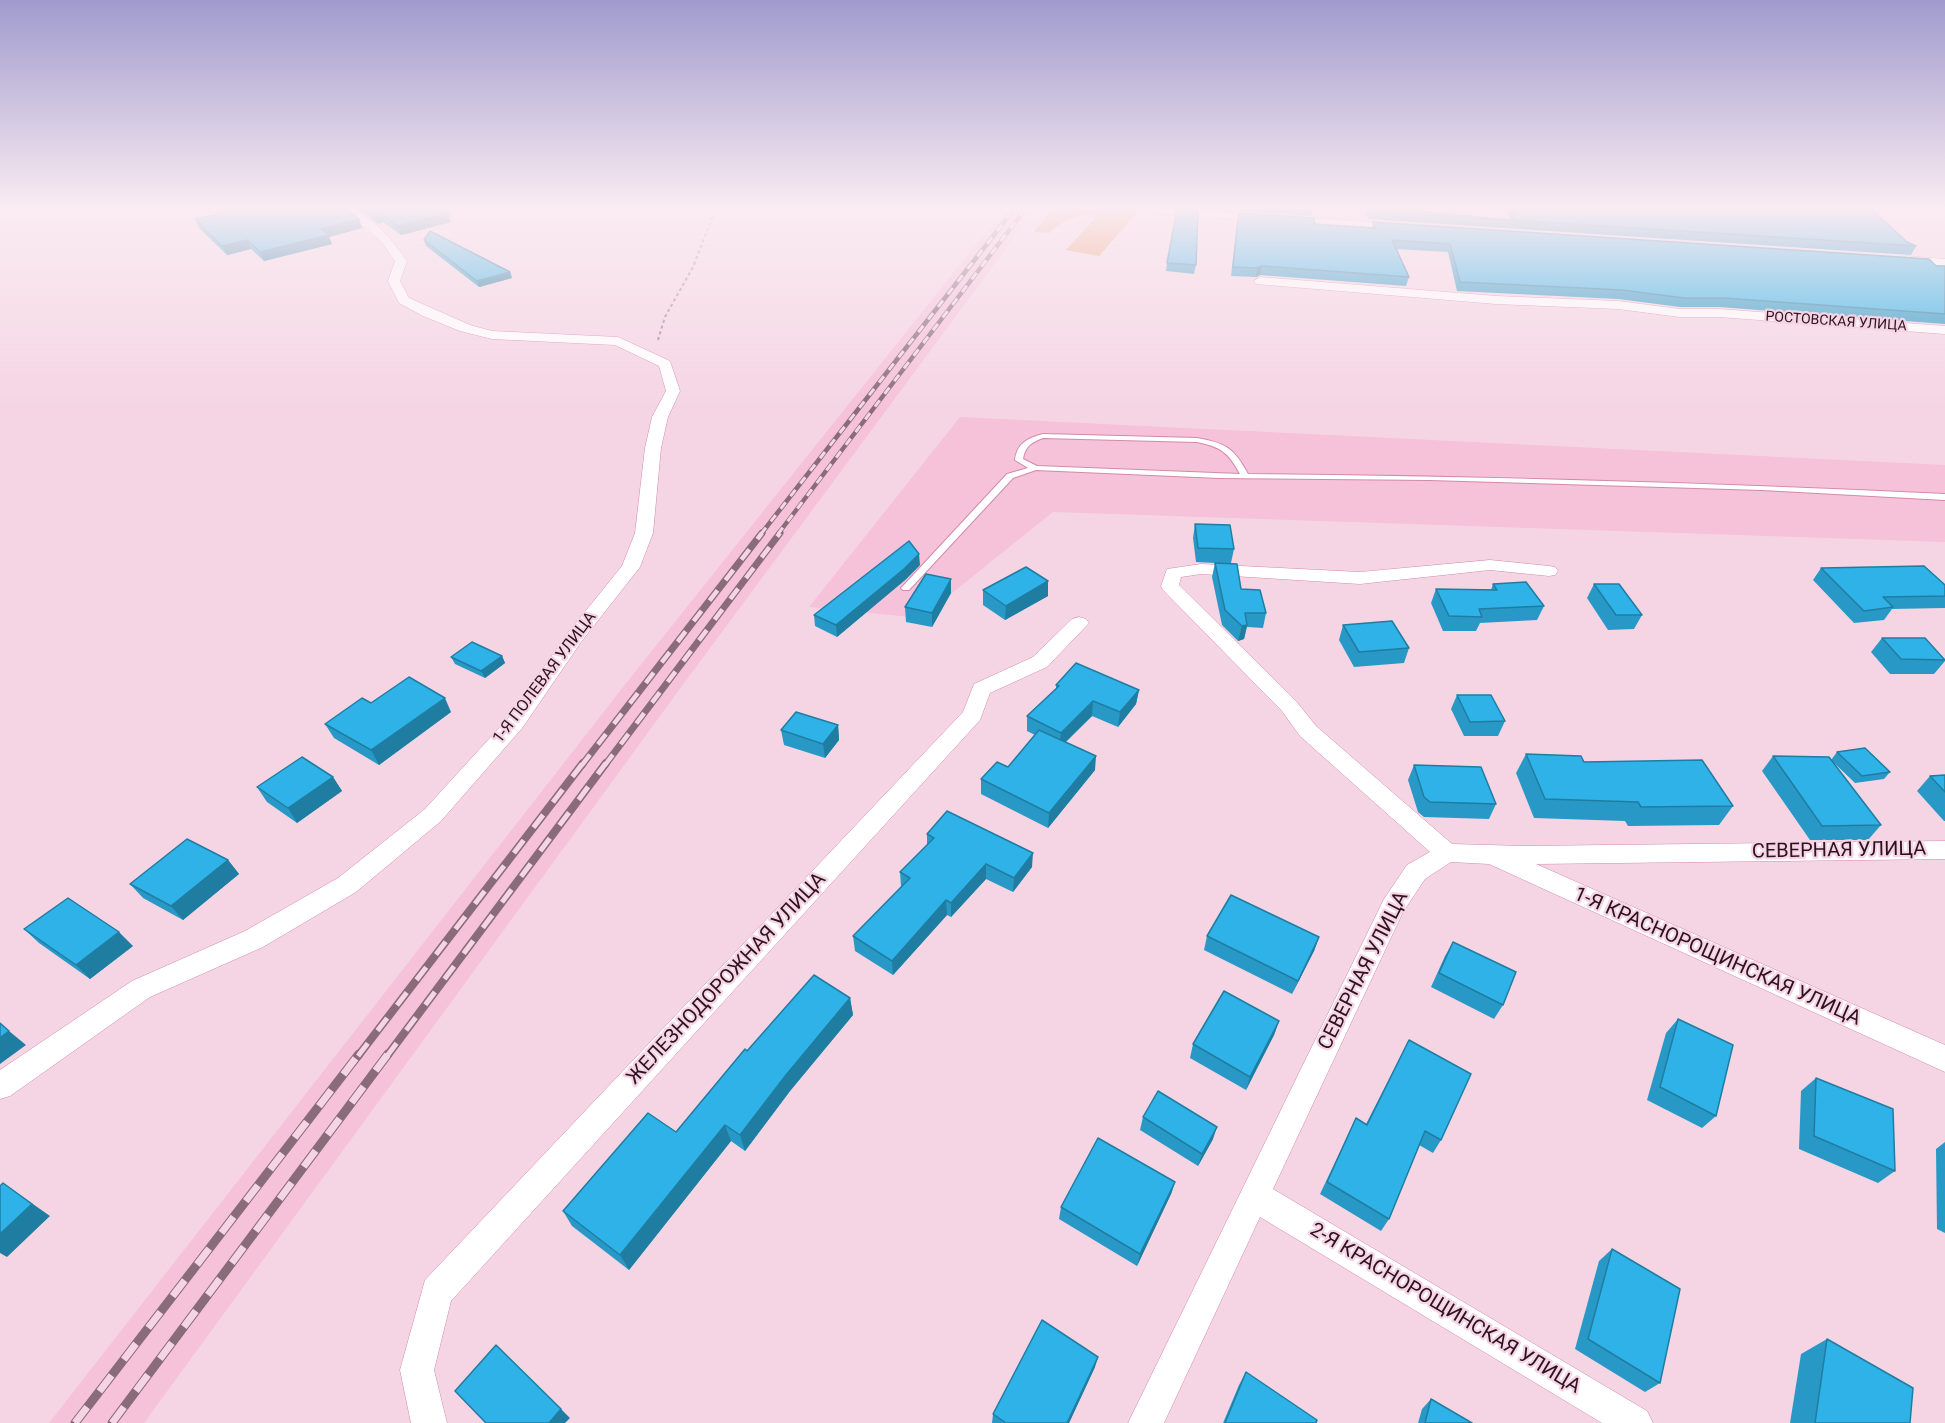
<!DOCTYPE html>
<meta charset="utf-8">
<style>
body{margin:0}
canvas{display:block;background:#f5d5e3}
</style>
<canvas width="1945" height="1423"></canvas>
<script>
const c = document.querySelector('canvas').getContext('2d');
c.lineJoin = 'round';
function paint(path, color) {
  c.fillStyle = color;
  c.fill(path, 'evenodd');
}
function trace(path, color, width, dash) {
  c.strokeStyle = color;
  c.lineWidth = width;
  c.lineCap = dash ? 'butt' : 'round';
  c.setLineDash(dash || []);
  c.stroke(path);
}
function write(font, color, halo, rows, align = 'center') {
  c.font = font + ' Roboto,sans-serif';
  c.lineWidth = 4.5;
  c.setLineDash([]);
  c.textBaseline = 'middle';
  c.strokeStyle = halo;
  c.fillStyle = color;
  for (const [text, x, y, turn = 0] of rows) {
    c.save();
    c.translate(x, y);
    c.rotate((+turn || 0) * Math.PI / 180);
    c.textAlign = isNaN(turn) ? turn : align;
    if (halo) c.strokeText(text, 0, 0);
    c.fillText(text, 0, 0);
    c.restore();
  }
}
const built = new Path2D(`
 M1005,208H1036L679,690L144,1423H49L627,682Z
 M960,417L1945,465V542L1053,512L921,618L809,607Z`);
const green = new Path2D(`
 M1053,208H1141L1099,256L1066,250L1099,214C1075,215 1067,218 1049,233L1034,232Z`);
const path = new Path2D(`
 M658,340L665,317L693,267L716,208`);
const lane = new Path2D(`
 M1043,434L1197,438C1226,443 1234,448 1248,474C1480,476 1713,483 1945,494V500L1762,490L1430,480L1219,478L1036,470L1013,478L909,590H903L901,588L903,586L1007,474L1028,468L1015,460C1017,443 1028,438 1043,434ZM1043,438L1197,442C1221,447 1228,452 1240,474L1037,466L1023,459C1025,446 1032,442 1043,438Z`);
const street = new Path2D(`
 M342,208C367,208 393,241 407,261L400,281L409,298L470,325L492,331L618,337L670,361L680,391L668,417L661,448L653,533L640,567L581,642L523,727L441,821L356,892L263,947L150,997L10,1096L0,1099V1070L132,981L245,931L338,878L425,809L509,717L567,634L622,566L635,533L645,448L652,417L666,391L659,366L615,345L492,339L460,331L423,316L399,303L388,281L395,261L382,242Z
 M1155,208L1399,224L1405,227L1399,230L1150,213V209Z
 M1906,256L1945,259V267L1902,263L1900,260Z
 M1260,277L1496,296L1618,301L1680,309H1719L1945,326V334L1719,317H1680L1618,309L1496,304L1256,284L1254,281Z
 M1490,560L1549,566L1555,567L1558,571L1555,575L1549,576L1490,570L1360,584L1201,574L1181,577L1179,585L1296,701L1316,726L1452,844L1524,846L1945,841V859L1536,864L1945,1045V1072L1489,864L1451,862L1425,879L1403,912L1273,1189L1647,1411L1653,1423H1602L1260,1217L1164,1423H1128L1384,899L1407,865L1430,852L1300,736L1282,711L1163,590L1161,586L1167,569L1201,564L1360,572Z
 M1079,617L1086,619L1089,623L1047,667L990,693L980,720L451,1301L434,1370L447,1423H411L400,1370L425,1280L963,712L974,684L1033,657L1072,619Z`);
const railFar3 = new Path2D(`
 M761,534L1015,208
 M778,534L1026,208`);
const railFar2 = new Path2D(`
 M582,765L762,533
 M605,765L780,533`);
const railFar1 = new Path2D(`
 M358,1056L583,763
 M387,1056L606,763`);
const rail = new Path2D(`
 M75,1423L359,1054
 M112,1423L388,1054`);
const wall = new Path2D(`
 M223,208H345L359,219L362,228L329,237L332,244L264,261L251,249L227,255L199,228L195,219L227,212Z
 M349,208H440L448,213L451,222L401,235L383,222L378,224L362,211Z
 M1239,208H1312L1313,210L1311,216L1238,211Z
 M1364,208H1421L1422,211L1510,220L1506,208H1870L1907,242L1916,246L1911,255L1368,219Z
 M1237,221L1315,224L1372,228L1373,222L1945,266V324L1719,307H1680L1618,299L1457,291L1448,252L1396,249L1409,277L1406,286L1260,275L1256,277L1231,276Z
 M424,240L510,272L512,278L479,287L426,246Z
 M1167,263L1196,265L1194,274L1166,271Z
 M1195,524L1234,549L1231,563H1219L1241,589L1266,613L1263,628L1247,627L1244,639L1238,641L1222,625L1212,577L1215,563L1196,562L1193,538Z
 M920,565L905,580L837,637L815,626L814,615Z
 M1821,568L1945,585V608L1892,609L1884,620L1854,623L1813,580Z
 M951,579V593L932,627L906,622L905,607Z
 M1493,584L1544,606L1537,620L1480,623L1476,631H1443L1431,603L1436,589L1491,590Z
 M1594,584L1642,615L1634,629L1608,630L1587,598Z
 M983,590L1048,596L1005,620L983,605Z
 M1343,625L1409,648L1404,663L1354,667L1339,640Z
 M1882,638L1945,659V661L1934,674H1890L1871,652Z
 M502,656L505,663L485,678L455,664L451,657Z
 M1056,685L1139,690L1136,704L1118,727L1092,716L1066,742L1095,770L1048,828L981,794V779L1008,767L1035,735L1027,731V716L1056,689Z
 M1457,695L1505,721L1498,736H1464L1451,709Z
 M371,703L451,712L379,765L334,738L325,724Z
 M838,725L839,740L825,758L784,745L781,730Z
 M1837,752L1890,772L1884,779L1855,783L1831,760Z
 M1526,754L1584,762L1733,806L1719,825L1628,826L1625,821L1534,818L1516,773Z
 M1773,756L1881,825L1868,840H1810L1762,771Z
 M1414,765L1496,804L1489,819L1424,817L1418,812L1408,780Z
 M1945,775V821H1944L1917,791L1930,776Z
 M333,777L342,791L297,823L267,802L257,787Z
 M927,834L1032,867L1013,892L986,879L951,917L947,915L893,975L855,951L853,936L901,887L900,872L927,845Z
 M228,860L239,874L183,920L143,898L130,884Z
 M24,929L133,946L90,979L39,943Z
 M1207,936L1319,937L1314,951L1292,994L1204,950Z
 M1453,942L1503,1005L1494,1019L1431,987L1445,956Z
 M850,998L853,1015L790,1091L745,1151L731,1141L629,1270L572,1226L563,1211L676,1132L747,1051Z
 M1678,1019L1716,1116L1702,1128L1647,1100L1666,1033Z
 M1279,1021L1274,1035L1246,1090L1190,1058L1193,1044Z
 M1409,1040L1441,1140L1433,1153L1419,1145L1389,1219L1381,1231L1320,1194L1356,1118L1366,1124Z
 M1816,1078L1895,1171L1878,1183L1799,1149L1801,1091Z
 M1143,1117L1213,1139L1198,1166L1140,1130Z
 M1945,1142V1233L1937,1229L1936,1149Z
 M1175,1182L1171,1194L1137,1266L1059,1219L1061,1207Z
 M1612,1249L1660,1383L1645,1392L1575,1349L1599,1261Z
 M1827,1339L1910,1423H1790L1801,1354Z
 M1095,1367L1069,1423H992L993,1414Z
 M1246,1372L1316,1423H1223L1239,1385Z
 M1431,1399L1472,1423H1418L1422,1409Z`);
const shadedWall = new Path2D(`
 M380,213L383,222L378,224L375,215Z
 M448,213L451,222L401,235L398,226Z
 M359,219L362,228L329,237L332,244L264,261L260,252L321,229Z
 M247,240L251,249L227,255L222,246Z
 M1262,266L1260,275L1256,277L1257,268Z
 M510,272L512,278L479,287L477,281Z
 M919,554L920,565L905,580L837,637L836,625Z
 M951,579V593L932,627V613Z
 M1048,581V596L1005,620L1006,606Z
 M1247,625L1244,639L1238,641L1242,626Z
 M502,656L505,663L485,678L481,671Z
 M1139,690L1136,704L1118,727L1120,712Z
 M445,698L451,712L379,765L371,750Z
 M1093,701L1092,716L1059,748L1061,733Z
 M838,725L839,740L825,758L823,744Z
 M1096,756L1095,770L1048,828L1049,813Z
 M333,777L342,791L297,823L288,808Z
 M1033,853L1032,867L1013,892L1014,878Z
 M228,860L239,874L183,920L171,906Z
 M986,864V879L951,917V903Z
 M946,900L947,915L893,975L892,961Z
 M119,932L133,946L90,979L76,965Z
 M1319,937L1314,951L1292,994L1298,981Z
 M850,998L853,1015L790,1091L745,1151L740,1135L786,1075Z
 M1279,1021L1274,1035L1246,1090L1250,1077Z
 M9,1031L26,1045L0,1064V1038Z
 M725,1125L731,1141L629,1270L620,1255Z
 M1217,1127L1213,1139L1198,1166L1202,1154Z
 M1175,1182L1171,1194L1137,1266L1140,1254Z
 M3,1183L50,1216L7,1257L0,1253V1234Z
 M1098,1357L1095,1367L1069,1423H1067Z
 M561,1409L570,1418L565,1423H549Z`);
const building = new Path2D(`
 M228,208H345L359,219L321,229L329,235L260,252L247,240L222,246L195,219L231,211Z
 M365,208H440L448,213L398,226L380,213L375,215Z
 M1273,208H1312L1313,210Z
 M1369,208H1421L1422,211L1516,221L1512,208H1870L1907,242L1916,246L1370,211Z
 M1177,209L1198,210L1196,265L1167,263Z
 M1239,213L1314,218L1315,224L1375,228L1373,222L1929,259L1936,266H1945V314L1724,298H1684L1622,290L1460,282L1450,244L1392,240L1409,277L1262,266L1257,268L1233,267Z
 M430,231L510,272L477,281L424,240Z
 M1195,524L1230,525L1234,549L1198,548Z
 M909,541L919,554L904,569L836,625L814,615Z
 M1215,563L1237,564L1241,589L1260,590L1266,613H1245L1247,625L1242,626L1225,610Z
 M1924,566L1945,585V596L1883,597L1893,607L1864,611L1821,568Z
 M1026,567L1048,581L1006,606L983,590Z
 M926,574L951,579L932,613L905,607Z
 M1526,582L1544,606L1479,609L1482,617L1449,616L1436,589L1497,590L1493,584Z
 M1594,584H1619L1642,615H1616Z
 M1392,621L1409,648L1359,652L1343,625Z
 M1882,638H1925L1945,660L1901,659Z
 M472,642L502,656L481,671L451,657Z
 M1076,663L1139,690L1120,712L1093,701L1061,733L1027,716L1059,686L1056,685Z
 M409,677L445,698L371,750L325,724L362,698L371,703Z
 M1457,695H1491L1505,721L1470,722Z
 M796,712L838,725L823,744L781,730Z
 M1039,730L1096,756L1049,813L981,779L997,762L1008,767Z
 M1865,748L1890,772L1862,776L1837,752Z
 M1526,754L1581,756L1584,762L1702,760L1733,806L1641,807L1638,802L1545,799Z
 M1773,756L1829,757L1881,825L1822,826Z
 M302,757L333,777L288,808L257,787Z
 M1414,765L1481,767L1496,804L1430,802L1424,797Z
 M1945,775V792L1930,776Z
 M947,811L1033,853L1014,878L986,864L951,903L946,900L892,961L853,936L910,878L900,872L934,838L927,834Z
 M187,839L228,860L171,906L130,884Z
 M1231,895L1319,937L1298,981L1207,936Z
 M68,898L119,932L76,965L24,929Z
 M1453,942L1516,972L1503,1005L1439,973Z
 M814,975L850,998L786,1075L740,1135L725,1125L620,1255L563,1211L648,1113L676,1132L745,1049L747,1051Z
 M1224,991L1279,1021L1250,1077L1193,1044Z
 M1678,1019L1733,1045L1716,1116L1660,1087Z
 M0,1023L9,1031L0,1038Z
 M1409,1040L1471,1074L1441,1140L1425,1131L1389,1219L1327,1182L1356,1118L1367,1125Z
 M1816,1078L1893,1109L1895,1171L1814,1136Z
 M1158,1091L1217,1127L1202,1154L1143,1117Z
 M1098,1138L1175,1182L1140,1254L1061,1207Z
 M3,1183L32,1204L0,1234V1186Z
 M1612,1249L1680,1289L1660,1383L1588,1339Z
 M1042,1320L1098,1357L1067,1423H1006L993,1414Z
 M1827,1339L1913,1388L1910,1423H1815Z
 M496,1345L561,1409L549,1423H486L455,1391Z
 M1246,1372L1317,1420L1316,1423H1225Z
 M1431,1399L1472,1423H1425Z`);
const farStreetnames = [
 ["РОСТОВСКАЯ УЛИЦА",1836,322,4]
];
const streetNames = [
 ["1-Я ПОЛЕВАЯ УЛИЦА",545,678,-53]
];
const nearStreetnames = [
 ["СЕВЕРНАЯ УЛИЦА",1839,851,-1],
 ["1-Я КРАСНОРОЩИНСКАЯ УЛИЦА",1717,957,24],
 ["СЕВЕРНАЯ УЛИЦА",1364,971,-63],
 ["ЖЕЛЕЗНОДОРОЖНАЯ УЛИЦА",727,979,-47],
 ["2-Я КРАСНОРОЩИНСКАЯ УЛИЦА",1445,1309,31]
];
paint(built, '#f6c2d9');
paint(green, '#ec9460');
trace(lane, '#d389ab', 2);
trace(street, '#d389ab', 1);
trace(path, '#a58795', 2, [3, 3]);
paint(lane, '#fff');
paint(street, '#fff');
trace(railFar3, '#896b79', 4.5);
trace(railFar2, '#896b79', 7);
trace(railFar1, '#896b79', 8);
trace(rail, '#896b79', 9);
trace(railFar3, '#f5d5e3', 3, [8]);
trace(railFar2, '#f5d5e3', 4.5, [13]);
trace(railFar1, '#f5d5e3', 5, [16]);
trace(rail, '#f5d5e3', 7, [20]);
paint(wall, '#2899c7');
paint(shadedWall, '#207da2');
paint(building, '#2eb2e7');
trace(building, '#207da2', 1.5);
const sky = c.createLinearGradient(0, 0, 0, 407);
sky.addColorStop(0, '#a09bcd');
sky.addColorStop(0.51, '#faecf2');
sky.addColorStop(1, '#faecf200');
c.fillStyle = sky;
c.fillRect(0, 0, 1945, 407);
write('14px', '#2e1220', '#f5d5e3', farStreetnames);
write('16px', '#2e1220', '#f5d5e3', streetNames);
write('20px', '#2e1220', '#f5d5e3', nearStreetnames);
</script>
